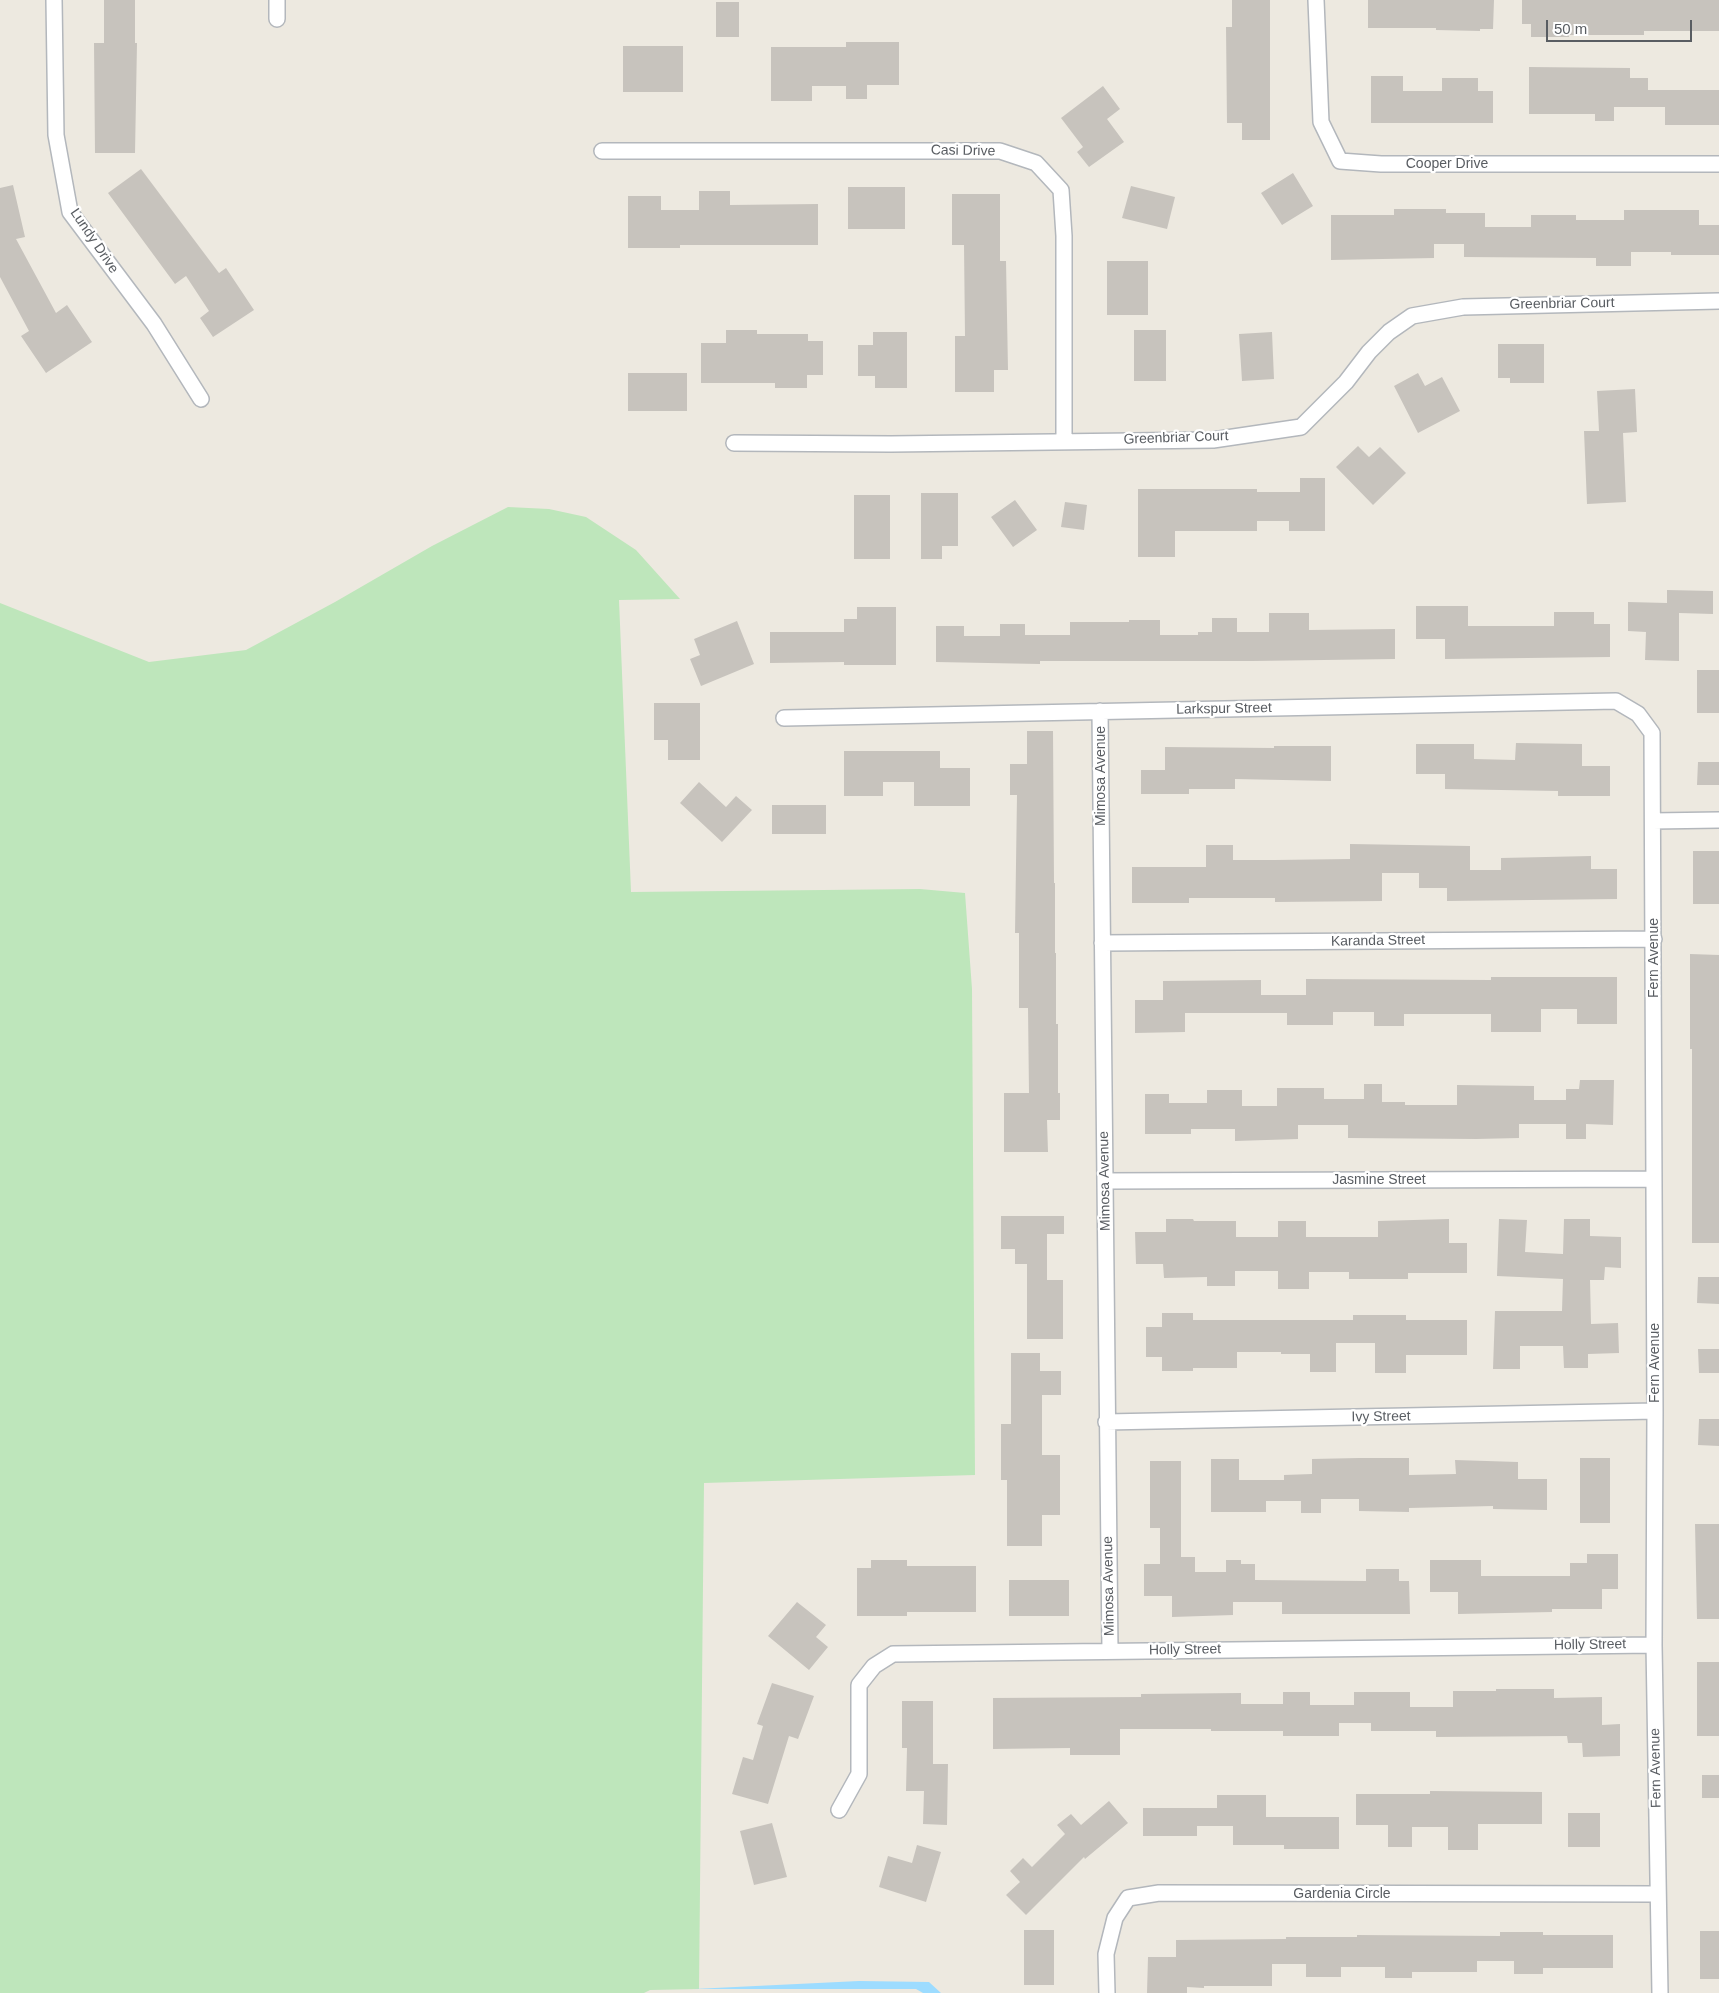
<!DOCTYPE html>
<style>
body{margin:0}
#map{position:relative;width:1719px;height:1993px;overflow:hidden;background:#ede9e0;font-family:Helvetica,sans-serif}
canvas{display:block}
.scale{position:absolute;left:1546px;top:20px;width:146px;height:22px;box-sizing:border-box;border:2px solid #595d62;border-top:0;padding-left:6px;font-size:15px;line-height:18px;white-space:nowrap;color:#595d62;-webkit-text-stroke:4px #fff;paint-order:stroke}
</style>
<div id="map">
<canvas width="1719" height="1993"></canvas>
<div class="scale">50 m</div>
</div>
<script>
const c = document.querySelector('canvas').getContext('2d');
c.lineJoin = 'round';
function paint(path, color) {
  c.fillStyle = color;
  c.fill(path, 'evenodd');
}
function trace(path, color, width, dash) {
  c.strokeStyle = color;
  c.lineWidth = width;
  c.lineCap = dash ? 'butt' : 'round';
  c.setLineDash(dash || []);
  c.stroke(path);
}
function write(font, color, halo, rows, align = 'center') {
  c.font = font + ' Helvetica,sans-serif';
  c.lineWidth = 4.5;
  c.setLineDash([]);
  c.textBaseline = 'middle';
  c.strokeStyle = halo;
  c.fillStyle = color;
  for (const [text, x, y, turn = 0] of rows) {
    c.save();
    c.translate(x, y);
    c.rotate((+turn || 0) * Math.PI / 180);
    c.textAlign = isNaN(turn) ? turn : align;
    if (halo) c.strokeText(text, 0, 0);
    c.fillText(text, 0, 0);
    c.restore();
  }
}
const green = new Path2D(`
 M508,507L549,509L586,517L636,550L680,599L619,600L631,892L920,889L965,893L972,989L975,1475L704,1483L699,1989L650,1990L644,1993H0V603L149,662L246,650L335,602L432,546Z`);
const water = new Path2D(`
 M859,1981L929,1982L941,1993H923L916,1989H694Z`);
const building = new Path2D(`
 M104,0H135V43H137L135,153H95L94,43H104Z
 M1232,0H1270V140H1242V123H1227L1226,27H1232Z
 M1368,0H1494L1493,29H1480V31L1436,30V28H1368Z
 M1522,0H1719V31H1644V35H1569V37H1531V24H1522Z
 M716,2H739V37H716Z
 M846,42H899V85H867V99H846V86H812V101H771V47H846Z
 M623,46H683V92H623Z
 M1529,67L1630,68V78H1648V90H1719V125H1665V107H1614V121H1595V114H1529Z
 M1371,76H1403V91H1442V78H1478V91H1493V123H1371Z
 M1103,86L1120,109L1107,119L1124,142L1089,167L1077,152L1083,147L1061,118Z
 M141,169L219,273L226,268L254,310L213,337L200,318L209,311L186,276L175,284L108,193Z
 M1293,173L1313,206L1282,225L1261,193Z
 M13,185L25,237L16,239L56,313L67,305L92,342L46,373L21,336L29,331L0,277V188Z
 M1131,186L1175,197L1167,229L1122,218Z
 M848,187H905V229H848Z
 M699,191H730V205L818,204V245H680V248H628V196H661V210H699Z
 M952,194H1000V261H1006L1008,370H994V392H955V336H965L964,245H952Z
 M1394,209H1446V213H1485V227H1531V215H1576V220H1624V210H1699V225H1719V255H1671V252H1631V266H1596V258L1464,257V244H1434V258L1331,260V215H1394Z
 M1107,261H1148V315H1107Z
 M726,330H757V334H808V341H823V375H807V388H775V383H701V343H726Z
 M1134,330H1166V381H1134Z
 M873,332H907V388H875V376H858V345H873Z
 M1272,332L1274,379L1242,381L1239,334Z
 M1498,344H1544V383H1510V378H1498Z
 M628,373H687V411H628Z
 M1418,373L1425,386L1442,377L1460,411L1418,433L1394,386Z
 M1635,389L1637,432L1623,433L1626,502L1587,504L1584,431H1599L1597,391Z
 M1358,446L1369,457L1380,447L1406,473L1373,505L1336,467Z
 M1300,478H1325V531H1289V521H1257V531H1175V557H1138V489H1257V492H1300Z
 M921,493H958V546H942V559H921Z
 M854,495H890V559H854Z
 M1015,500L1037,530L1013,547L991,517Z
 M1065,502L1087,505L1084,530L1061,527Z
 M1667,590L1713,591V614L1679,613V661L1645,660L1646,632L1628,631V602L1667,603Z
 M1416,606H1468V626H1554V612H1594V624H1610V657L1445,659V639H1416Z
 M857,607H896V665H844V662L770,663V632H844V619H857Z
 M1269,613H1309V630L1395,629V659L1253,661H1040V664L936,662V626H964V636H1000V624H1025V635H1070V622H1129V620H1160V635H1198V632H1212V618H1237V632H1269Z
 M737,621L754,664L701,686L690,659L700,655L694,639Z
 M1697,670H1719V713H1697Z
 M654,703H700V760H668V740H654Z
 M1027,731H1053L1054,883H1055V953H1056V1024H1058V1093H1060V1120H1047L1048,1152H1004V1093H1029L1028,1008H1019V933H1015L1017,795H1010V764H1027Z
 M1516,743L1582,744V766H1610V796H1558V791L1445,789V774H1416V744H1474V759L1515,760Z
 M1274,746H1331V781L1235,779V789H1189V794H1141V770H1165V747L1274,748Z
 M844,751H940V768H970V806H914V782H883V796H844Z
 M1698,762H1719V785H1697Z
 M699,782L726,807L736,796L752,810L722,842L680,803Z
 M772,805H826V834H772Z
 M1350,844L1470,846V870H1501V858L1591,856V869H1617V899L1447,901V888H1419V873H1382V901L1275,902V898H1189V903H1132V867H1206V845H1233V860H1275L1350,859Z
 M1693,851H1719V904H1693Z
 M1690,954L1719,955V1243H1692V1049H1690Z
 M1491,977H1617V1024H1577V1009H1541V1032H1491V1014H1404V1026H1374V1012H1333V1025H1287V1013H1185V1032L1135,1033V1000H1163V981L1261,980V995H1306V979L1491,980Z
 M1580,1080H1614L1613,1125L1586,1124V1139H1566V1124H1519V1138L1476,1139L1348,1138V1125H1298V1139L1235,1141V1129H1191V1134H1145V1094H1169V1103H1207V1090H1242V1106H1277V1088H1324V1099H1364V1084H1382V1102H1405V1105H1457V1085L1534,1086V1100H1566V1089H1579Z
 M1001,1216H1064V1234H1047V1280H1063V1339H1027V1264H1015V1249H1001Z
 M1166,1219H1193L1194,1221H1236V1237H1278V1221H1306V1237H1378V1221L1449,1219V1243H1467V1273H1408V1279H1349V1272H1309V1289H1278V1271H1235V1286H1207V1277L1164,1278L1163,1264H1136L1135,1232H1166Z
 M1499,1219L1527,1220L1525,1252L1563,1254L1564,1219H1590V1236L1621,1237V1268L1605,1267L1604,1280H1590L1591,1324L1618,1323L1619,1353L1588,1354V1368H1564L1563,1346H1520V1369H1493L1495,1311H1562L1563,1279L1497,1276Z
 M1698,1277H1719V1304L1697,1303Z
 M1162,1313H1193V1320H1353V1315H1406V1320H1467V1355H1406V1373H1375V1343H1336V1372H1310V1354H1281V1352H1237V1368H1193V1371H1162V1357H1146V1327H1162Z
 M1698,1349H1719V1373H1699Z
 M1011,1353H1040V1371H1061V1395H1042V1455H1060V1515H1042V1546H1007V1480H1001V1424H1011Z
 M1699,1419H1719V1446L1698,1445Z
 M1359,1458H1409V1475L1456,1474L1455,1460L1518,1462V1479H1547V1510L1493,1509V1506L1409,1508V1512L1359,1511V1499H1321V1513H1301V1501H1266V1512H1211V1459H1239V1480H1284V1475L1312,1474V1459Z
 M1580,1458H1610V1523H1580Z
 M1150,1461H1181V1557H1195V1572H1226V1560H1241V1564H1255V1580L1366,1581V1569H1399V1581H1409L1410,1614H1282V1602H1233V1615L1172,1617V1596H1144V1564H1160V1528H1150Z
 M1695,1524H1719V1619H1697Z
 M1587,1554H1618V1589H1602V1609H1552V1612L1458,1614V1592H1430V1560H1481V1576H1570V1563H1587Z
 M871,1560H907V1566H976V1612H907V1616H857V1568H871Z
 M1009,1580H1069V1616H1009Z
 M797,1602L826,1625L816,1637L828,1647L809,1670L768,1636Z
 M1697,1662H1719V1736H1697Z
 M772,1683L814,1696L798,1739L789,1736L768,1804L732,1794L743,1757L753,1760L763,1726L757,1724Z
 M1496,1689H1554V1698L1602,1697V1725L1620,1724V1756L1583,1757L1582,1743H1568L1567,1736L1436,1737V1731H1371V1723H1339V1736H1283V1731H1211V1729H1120V1755H1070V1748L993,1749V1698L1141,1697V1694L1241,1693V1704H1283V1692H1310V1705H1354V1692H1410V1707H1453V1691H1496Z
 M902,1701H933V1764H948L947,1825L923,1824L924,1791H906L907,1748H902Z
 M1702,1775H1719V1798H1702Z
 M1430,1791L1542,1792V1824H1478V1850H1448V1827H1412V1847H1388V1825H1356V1794H1430Z
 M1217,1795H1266V1817H1339V1849H1284V1845H1233V1826H1197V1836H1143V1808H1217Z
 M1109,1801L1128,1823L1085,1859L1084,1857L1026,1915L1006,1895L1020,1882L1010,1871L1023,1858L1032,1867L1065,1834L1057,1825L1071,1814L1081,1825Z
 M1568,1813H1600V1847H1568Z
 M772,1823L787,1877L754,1885L740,1831Z
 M917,1845L941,1852L926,1902L879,1887L888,1856L912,1863Z
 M1024,1930H1054V1985H1024Z
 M1700,1931H1719V1979H1700Z
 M1500,1932H1543V1935H1613V1968H1543V1974H1514V1961H1477V1972H1412V1978H1385V1967H1341V1977H1306V1964H1272V1986H1204V1988L1187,1987V1993H1147L1148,1957H1176V1940L1286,1939V1937H1357V1935L1500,1936Z`);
const street = new Path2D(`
 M54,0L56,135L70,212L154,324L201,399
 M277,0V19
 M1316,0L1321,122L1340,161L1381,164H1719
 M602,151H1000L1036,163L1061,190L1064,236V440
 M734,443L891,444L1213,440L1301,427L1346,382L1369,352L1389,332L1412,316L1463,307L1719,301
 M1100,711L1110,1651
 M784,718L1616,701L1638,714L1652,733L1655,1411L1654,1645L1660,1993
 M1653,821L1719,820
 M1102,943L1654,939
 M1105,1181L1653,1179
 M1106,1422L1655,1411
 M839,1810L859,1774V1685L874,1666L893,1654L1654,1645
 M1107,1993L1106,1954L1115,1918L1128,1898L1159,1893L1657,1894`);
const streetNames = [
 ["Casi Drive",963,151,1],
 ["Cooper Drive",1447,164],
 ["Lundy Drive",94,241,56],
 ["Greenbriar Court",1562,304,-1],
 ["Greenbriar Court",1176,438,-2],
 ["Larkspur Street",1224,709,-1],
 ["Mimosa Avenue",1101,776,-90],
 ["Karanda Street",1378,941,-1],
 ["Fern Avenue",1654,958,-90],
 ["Jasmine Street",1379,1180],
 ["Mimosa Avenue",1105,1181,-91],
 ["Fern Avenue",1655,1363,-90],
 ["Ivy Street",1381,1417,-1],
 ["Mimosa Avenue",1109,1586,-91],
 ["Holly Street",1590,1645,-1],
 ["Holly Street",1185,1650,-1],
 ["Fern Avenue",1656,1768,-91],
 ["Gardenia Circle",1342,1894]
];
paint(green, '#bee6bb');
paint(water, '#9ddcff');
paint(building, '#c7c3bd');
trace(street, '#b3b7bc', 18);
trace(street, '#fff', 15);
write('14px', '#595d62', '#fff', streetNames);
</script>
